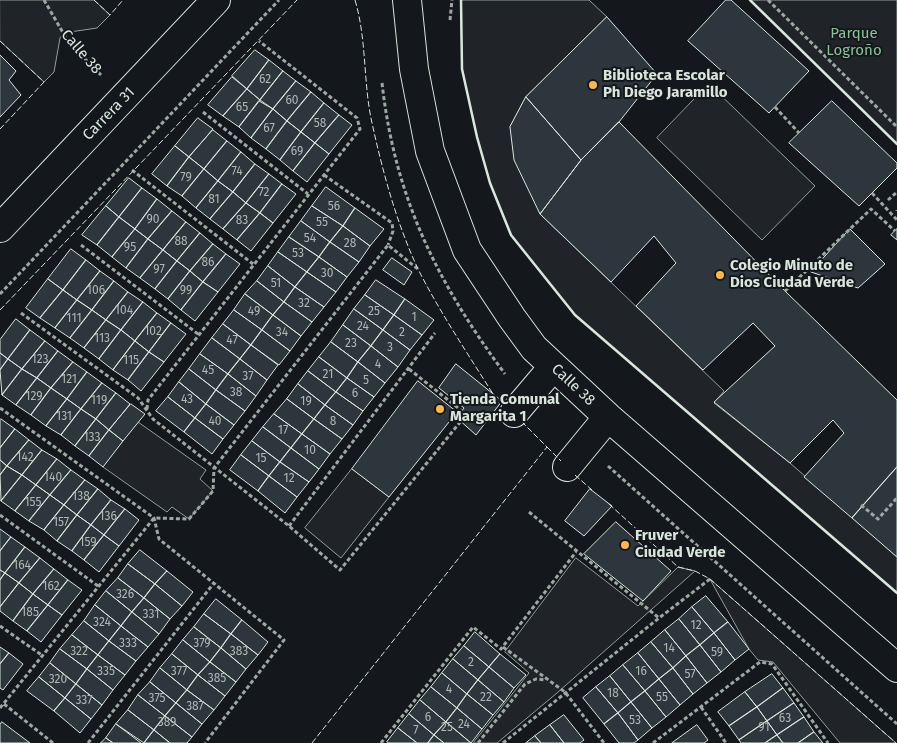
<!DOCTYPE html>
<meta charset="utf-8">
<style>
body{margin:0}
canvas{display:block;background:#14181c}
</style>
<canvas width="897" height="743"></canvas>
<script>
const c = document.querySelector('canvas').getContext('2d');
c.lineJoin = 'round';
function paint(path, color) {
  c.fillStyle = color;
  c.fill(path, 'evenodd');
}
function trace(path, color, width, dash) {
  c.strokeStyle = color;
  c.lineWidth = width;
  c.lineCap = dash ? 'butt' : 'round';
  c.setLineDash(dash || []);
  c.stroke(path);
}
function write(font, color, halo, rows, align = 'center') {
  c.font = font + ' "Fira Sans",sans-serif';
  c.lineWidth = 4;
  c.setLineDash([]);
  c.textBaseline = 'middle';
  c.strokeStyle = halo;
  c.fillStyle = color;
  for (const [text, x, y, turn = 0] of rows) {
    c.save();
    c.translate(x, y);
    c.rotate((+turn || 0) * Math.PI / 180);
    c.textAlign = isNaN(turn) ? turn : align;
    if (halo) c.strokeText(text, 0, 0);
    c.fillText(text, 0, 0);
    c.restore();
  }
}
const green = new Path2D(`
 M0,0H94L110,15L97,28L63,33L60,38L54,72L44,82L0,41Z
 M461,0H589L607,17L526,97L510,127L540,214L724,391L714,403L790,463L897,557V593L575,315L511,235L490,183L477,137L462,69Z
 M750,0H897V144Z
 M709,84L815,186L762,240L657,138Z
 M138,422L206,470L200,479L213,491L189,519L172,507L167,512L103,467Z
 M352,469L389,497L341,558L305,528Z
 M576,558L638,606L678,567L695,571L557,693L497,743H473L529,673L505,652Z
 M710,579L896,743H840L773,662L758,660L749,649Z`);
const building = new Path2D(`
 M726,0H731L809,71L769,113L688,41Z
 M607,17L657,74L619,122L581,160L526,97Z
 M255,50L269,60L247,89L232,76Z
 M0,55L16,71L9,80L21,95L0,117Z
 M269,60L283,71L260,100L247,89Z
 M283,71L296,81L273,109L260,100Z
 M232,77L247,89L223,116L208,105Z
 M296,81L311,92L287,121L273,109Z
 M247,89L260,100L239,127L223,116Z
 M311,92L324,103L301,132L287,121Z
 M526,97L581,160L540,214L514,160L510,127Z
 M259,101L273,109L251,138L239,127Z
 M832,101L897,163V168L859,206L789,143Z
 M324,103L339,115L315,143L301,132Z
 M273,109L287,121L266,149L251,138Z
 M339,115L352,125L329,154L315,143Z
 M198,118L213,129L189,157L175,146Z
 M287,121L301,132L280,160L266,149Z
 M619,122L785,291L897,400V467L852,518L804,477L844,433L833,420L790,463L714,402L775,346L753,323L703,370L636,306L676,263L654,236L611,282L540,214L581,160Z
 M213,130L227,141L204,169L189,157Z
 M301,132L315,143L293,171L280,160Z
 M227,141L241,152L218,181L204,169Z
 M315,143L329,154L307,182L293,171Z
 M175,146L189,157L167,186L152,174Z
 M241,152L255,164L233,192L218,181Z
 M189,157L204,169L182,196L167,186Z
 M255,164L269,174L246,203L233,192Z
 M204,169L218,181L196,208L182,196Z
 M269,174L282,184L260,213L246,203Z
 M129,178L142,188L119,217L106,206Z
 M218,181L233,192L210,219L196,208Z
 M282,184L296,194L273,223L260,213Z
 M326,187L355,208L343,226L312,206Z
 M142,188L157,199L135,229L119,217Z
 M233,192L246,203L223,229L210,219Z
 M157,199L172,211L148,239L135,229Z
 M246,203L260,213L237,240L223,229Z
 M106,206L119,217L97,245L82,235Z
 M312,206L343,226L330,242L301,221Z
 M355,208L384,229L370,246L343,226Z
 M172,211L186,222L163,250L148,239Z
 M260,213L273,223L251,251L237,240Z
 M119,217L135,229L112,257L97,245Z
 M301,221L330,242L319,257L289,237Z
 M186,222L200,233L177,261L163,250Z
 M343,226L370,246L359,262L330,242Z
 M135,229L148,239L126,268L112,257Z
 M850,229L885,264L858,288L811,272Z
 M897,229V240L891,235Z
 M200,233L213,244L190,271L177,261Z
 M289,237L319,257L307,272L278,252Z
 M148,239L163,250L140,278L126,268Z
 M330,242L359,262L347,277L319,257Z
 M213,244L226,254L203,282L190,271Z
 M71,249L86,260L63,290L48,279Z
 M163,250L177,261L155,289L140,278Z
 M278,252L307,272L295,287L268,266Z
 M226,254L240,264L218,292L203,282Z
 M319,257L347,277L336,292L307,272Z
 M392,258L412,272L404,285L383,270Z
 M86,260L100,271L77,300L63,290Z
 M177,261L190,271L168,299L155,289Z
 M268,266L295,287L284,302L257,281Z
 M100,271L114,281L92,310L77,300Z
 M190,271L203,282L181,310L168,299Z
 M307,272L336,292L324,307L295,287Z
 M48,279L63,290L40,318L26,308Z
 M376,280L405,299L394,315L365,295Z
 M114,281L128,292L106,320L92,310Z
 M257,281L284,302L273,315L245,294Z
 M203,282L218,292L195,321L181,310Z
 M295,287L324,307L312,322L284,302Z
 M63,290L77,300L55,328L40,318Z
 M128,292L143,302L121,330L106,320Z
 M245,294L273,315L262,330L234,310Z
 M365,295L394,315L383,330L354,309Z
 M405,299L434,320L422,335L394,315Z
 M77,300L92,310L70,338L55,328Z
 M143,302L157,313L135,341L121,330Z
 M284,302L312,322L301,336L273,315Z
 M354,309L383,330L371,346L343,325Z
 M92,310L106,320L84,348L70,338Z
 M234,310L262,330L251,345L223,324Z
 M157,313L171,323L149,352L135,341Z
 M273,315L301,336L290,351L262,330Z
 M394,315L422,335L410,350L383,330Z
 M16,319L30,330L8,359L0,353V340Z
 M106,320L121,330L99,359L84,348Z
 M171,323L186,334L164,362L149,352Z
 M223,324L251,345L240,359L212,338Z
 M343,325L371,346L358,362L331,342Z
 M30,330L45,341L22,369L8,359Z
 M121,330L135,341L113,370L99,359Z
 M262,330L290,351L279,365L251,345Z
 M383,330L410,350L398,367L371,346Z
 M212,338L240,359L228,374L200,354Z
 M45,341L58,351L37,378L22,369Z
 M135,341L149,352L128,380L113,370Z
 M331,342L358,362L347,378L319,357Z
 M251,345L278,365L267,380L240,359Z
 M371,346L398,367L385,383L358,362Z
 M58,351L73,362L51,388L37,378Z
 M149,352L164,362L141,391L128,380Z
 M0,353L8,359L0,370Z
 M200,354L228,374L216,390L189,369Z
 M319,357L347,378L336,392L308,371Z
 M8,359L22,369L2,395L0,370Z
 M240,359L267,380L256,396L228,374Z
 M73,362L87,372L67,399L51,388Z
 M358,362L385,383L374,397L347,378Z
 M456,364L502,401L476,435L457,418L464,408L439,388Z
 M22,369L37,378L16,405L2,395Z
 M189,369L216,390L206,404L179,382Z
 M308,371L336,392L325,405L298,384Z
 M87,372L102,383L81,409L67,399Z
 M228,374L256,396L245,411L216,390Z
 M37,378L51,388L31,415L16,405Z
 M347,378L374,397L363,411L336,392Z
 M418,381L457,412L389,497L352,469Z
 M179,382L206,404L195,418L168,397Z
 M102,383L116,393L96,419L81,409Z
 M298,384L325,405L314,419L287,399Z
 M51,388L67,399L46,426L31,415Z
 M216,390L245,411L234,425L206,404Z
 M336,392L363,411L353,425L325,405Z
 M116,393L130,404L109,430L96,419Z
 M168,397L195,418L184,432L156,411Z
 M67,399L81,409L61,435L46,426Z
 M287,399L314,419L302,434L274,414Z
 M131,404L145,414L123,441L109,430Z
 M206,404L234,425L223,439L195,418Z
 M325,405L353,425L342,439L314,419Z
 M81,409L96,419L75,446L61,435Z
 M274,414L302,434L291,448L263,427Z
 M195,418L223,439L212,454L184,432Z
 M1,419L15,429L0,448V420Z
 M96,419L109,430L89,456L75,446Z
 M314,419L342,439L330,454L302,434Z
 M263,427L291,448L280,462L252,441Z
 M15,429L29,440L7,466L0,460V448Z
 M109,430L123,441L103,467L89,456Z
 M302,434L330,454L319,469L291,448Z
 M29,440L42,450L22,475L7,466Z
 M252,441L280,462L269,476L241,455Z
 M291,448L319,469L309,482L280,462Z
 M42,450L57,459L36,485L22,475Z
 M241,455L269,476L258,491L230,470Z
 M57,459L71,470L50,495L36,485Z
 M0,460L7,466L0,475Z
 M280,462L309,482L297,497L269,476Z
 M7,466L22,475L1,501L0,475Z
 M897,467V557L852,518Z
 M71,470L85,480L64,505L50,495Z
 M22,475L36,485L15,511L1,501Z
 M269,476L297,497L285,513L258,491Z
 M85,480L98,489L77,515L64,505Z
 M36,485L50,495L29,521L15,511Z
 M98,489L111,500L91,525L77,515Z
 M590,489L612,506L584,536L565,521Z
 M50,495L64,505L44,530L29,521Z
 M111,500L125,509L104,535L91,525Z
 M64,505L77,515L57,541L44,530Z
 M125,509L139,520L119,546L104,535Z
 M77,515L91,525L72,551L57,541Z
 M616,522L671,571L643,601L584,554Z
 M91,525L104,535L84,560L72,551Z
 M0,529L11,537L0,551Z
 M104,535L119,546L99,572L84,560Z
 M11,537L25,547L5,573L0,570V551Z
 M25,547L40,558L19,583L5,573Z
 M140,550L167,571L155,584L128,564Z
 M40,558L54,569L33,594L19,583Z
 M128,564L155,584L144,598L118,578Z
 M54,569L68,580L48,605L33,594Z
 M0,570L5,573L0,580Z
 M167,571L193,592L182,606L155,584Z
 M5,573L19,583L0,607V580Z
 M118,578L144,598L132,612L106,591Z
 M68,580L82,590L62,615L48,605Z
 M19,583L33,594L13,621L0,611V607Z
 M155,584L182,606L170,619L144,598Z
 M106,591L132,612L121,626L95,605Z
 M33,594L48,605L27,631L13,621Z
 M706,596L728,622L714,633L692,607Z
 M144,598L170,619L159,634L132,612Z
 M216,599L242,620L231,634L204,614Z
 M48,605L62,615L41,642L27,631Z
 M95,605L121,626L109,641L84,621Z
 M692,607L714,633L700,645L679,619Z
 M132,612L159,634L148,647L121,626Z
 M204,614L231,634L221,648L194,627Z
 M679,619L700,645L686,656L665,630Z
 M242,620L268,642L258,655L231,634Z
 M84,621L109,641L98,655L72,635Z
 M728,622L749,649L735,660L714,633Z
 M121,626L148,647L136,661L109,641Z
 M194,627L221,648L210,662L183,640Z
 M665,630L686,656L673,668L651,642Z
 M475,632L500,654L489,667L464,646Z
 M714,633L735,660L721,672L700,645Z
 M231,634L258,655L246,669L221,648Z
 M72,635L98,655L87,669L60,649Z
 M183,640L210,662L198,675L172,654Z
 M109,641L136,661L125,675L98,655Z
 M651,642L673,668L659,679L638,653Z
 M700,645L721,672L707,683L686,656Z
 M464,646L489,667L478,680L453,659Z
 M0,647L9,653L0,664Z
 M221,648L246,669L236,682L210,662Z
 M60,649L87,669L76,684L50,663Z
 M9,653L23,664L3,690L0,688V664Z
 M638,653L659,679L645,691L623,665Z
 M172,654L198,675L187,690L160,668Z
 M500,654L526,675L514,688L489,667Z
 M98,655L125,675L113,690L87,669Z
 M686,656L707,683L693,694L673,668Z
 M453,659L478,680L467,694L442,673Z
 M210,662L236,682L225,696L198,675Z
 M50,663L76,684L65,698L39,677Z
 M623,665L645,691L631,702L610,676Z
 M489,667L514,688L504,702L478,680Z
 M160,668L187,690L176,703L150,682Z
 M673,668L693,694L680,705L659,679Z
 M87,669L113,690L102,705L76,684Z
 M442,673L467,694L457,708L431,687Z
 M772,674L783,688L757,707L745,692Z
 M198,675L225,696L214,710L187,690Z
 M610,676L631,702L618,713L596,687Z
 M39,677L65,698L54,711L27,691Z
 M659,679L680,705L666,717L645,691Z
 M478,680L504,702L493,715L467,694Z
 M150,682L176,703L165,716L138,695Z
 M76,684L102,705L91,719L65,698Z
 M431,687L457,708L446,722L420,700Z
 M596,687L618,713L604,724L583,698Z
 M783,688L794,703L767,721L757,707Z
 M187,690L214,710L202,724L176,703Z
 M645,691L666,717L652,728L631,702Z
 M745,692L757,707L729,726L718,712Z
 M467,694L493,715L482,729L457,708Z
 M138,695L165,716L154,730L128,710Z
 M65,698L91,719L80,733L54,711Z
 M420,700L446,722L434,735L409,714Z
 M631,702L652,728L638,740L618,713Z
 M176,703L202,724L192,737L165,716Z
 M794,703L804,717L777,735L767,721Z
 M757,707L767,721L739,740L729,726Z
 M457,708L482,729L471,743L446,722Z
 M128,710L154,730L144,743L116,724Z
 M618,713L638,740L634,743H619L604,724Z
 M409,714L434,735L428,743H417L398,728Z
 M564,715L584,740L580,743H564L550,725Z
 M165,716L192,737L187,743H170L154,730Z
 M804,717L814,732L798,743H783L777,735Z
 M767,721L777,735L765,743H741L739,740Z
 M2,722L30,743H0V725Z
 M446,722L471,743H444L434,735Z
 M116,724L141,743H113L106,738Z
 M550,725L564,743H541L535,736Z
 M697,725L708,740L704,743H672Z
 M398,728L417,743H389L387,742Z
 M154,730L170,743H144Z
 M814,732L823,743H798Z
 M434,735L444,743H428Z
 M777,735L783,743H765Z
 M535,736L541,743H526Z
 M106,738L113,743H101Z`);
const path = new Path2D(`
 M44,0L69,43L101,75
 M768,0L897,127
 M450,20L452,0
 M382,83C395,198 437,282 505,374
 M775,107L799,133
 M203,112L308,194
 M132,170L253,264
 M324,175L392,223L393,231L388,245
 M872,193L897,220
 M888,200L897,192
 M897,211V210
 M81,245L198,334
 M785,291L871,209L895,231
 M0,294L279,0
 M21,313L138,398L153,419L289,526L340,570L461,421
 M409,369L462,411
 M0,408L154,518L159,539L284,640L205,743
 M147,409L148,400L360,129L357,118L259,41
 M608,466L897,724
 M861,505L878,519L897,498
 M529,512L659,618
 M0,515L98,586
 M289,526L435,333
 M0,626L43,656
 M503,647L565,692L604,743
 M4,704L53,743
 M701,707L726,743
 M0,708L154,518L189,519L213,491L214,468L388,245L419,270
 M88,743L214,583
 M381,743L473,627L501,649L576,552
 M478,743L525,684L536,679L546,680
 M503,743L659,618L710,579
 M653,743L760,662L772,664L828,743`);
const minor = new Path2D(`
 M407,0L414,69L430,151L467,250L512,318L534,348L608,417L897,668
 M0,228L216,0
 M514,413L553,367
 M567,467L608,417`);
const fence = new Path2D(`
 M94,0L110,15L123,0
 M355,0C367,40 363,83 372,123C383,173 397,225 419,271C441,314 468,354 493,394
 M461,0L462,69L477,137L490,183L511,235L575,315L897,593
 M750,0L897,144
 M0,41L44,82L0,129
 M0,310L297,0
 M547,447L561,461
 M575,475L592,490
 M609,504L678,567L695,571L710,579L896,743
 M312,743L547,447L520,420`);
const wall = new Path2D(`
 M461,0L462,69L477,137L490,183L511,235L575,315L897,593
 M750,0L897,144`);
const markers = [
 [593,85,5,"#ffb74d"],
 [720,275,5,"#ffb74d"],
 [440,409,5,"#ffb74d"],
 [625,545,5,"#ffb74d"]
];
const numberNames = [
 ["62",265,80],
 ["60",292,101],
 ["65",242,108],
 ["58",320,124],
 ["67",269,129],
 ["69",297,152],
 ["74",237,172],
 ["79",186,178],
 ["72",264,193],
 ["81",214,200],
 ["56",334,207],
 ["90",153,220],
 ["83",242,221],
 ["55",322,223],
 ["54",310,239],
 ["88",181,242],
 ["28",350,244],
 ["95",130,248],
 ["53",298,254],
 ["86",208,263],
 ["97",159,270],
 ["30",327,274],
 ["51",276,284],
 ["106",96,291],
 ["99",186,291],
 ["32",304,304],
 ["104",124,311],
 ["49",254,312],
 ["25",374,312],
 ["1",414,318],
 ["111",74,319],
 ["24",363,327],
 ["102",153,332],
 ["34",282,333],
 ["2",402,333],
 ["113",102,339],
 ["47",232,341],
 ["23",351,344],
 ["3",390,348],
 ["123",40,360],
 ["115",131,361],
 ["4",378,365],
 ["45",208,371],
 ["21",328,375],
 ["37",248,377],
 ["121",69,380],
 ["5",366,381],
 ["38",236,393],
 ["6",355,394],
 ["129",34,397],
 ["43",187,400],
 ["119",99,401],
 ["19",306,402],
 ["131",64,417],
 ["40",215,422],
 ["8",333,422],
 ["17",283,431],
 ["133",92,438],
 ["10",310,451],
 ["142",25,458],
 ["15",261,459],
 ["140",53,478],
 ["12",289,479],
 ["138",81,497],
 ["155",33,503],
 ["136",108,517],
 ["157",61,523],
 ["159",88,543],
 ["164",22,566],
 ["162",51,587],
 ["326",125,595],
 ["185",30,613],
 ["331",151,615],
 ["324",102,623],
 ["12",696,626],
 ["333",128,644],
 ["379",202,644],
 ["14",669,649],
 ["322",79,652],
 ["383",239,652],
 ["59",717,653],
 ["2",471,663],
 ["335",106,672],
 ["377",179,672],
 ["16",641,672],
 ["57",690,675],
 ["385",217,679],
 ["320",58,680],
 ["4",449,690],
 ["18",613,694],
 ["22",486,698],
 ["55",662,698],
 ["375",157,699],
 ["337",84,701],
 ["387",195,707],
 ["6",428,718],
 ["63",785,719],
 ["53",635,721],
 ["389",167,723],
 ["24",464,725],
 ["25",447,728],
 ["91",764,728],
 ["7",416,731]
];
const parkNames = [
 ["Parque",854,34],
 ["Logroño",854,51]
];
const streetNames = [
 ["Calle 38",81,52,49],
 ["Carrera 31",109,114,-46],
 ["Calle 38",573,385,43]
];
const poiNames = [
 ["Biblioteca Escolar",603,76],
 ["Ph Diego Jaramillo",603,93],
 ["Colegio Minuto de",730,266],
 ["Dios Ciudad Verde",730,283],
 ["Tienda Comunal",450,400],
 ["Margarita 1",450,417],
 ["Fruver",635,536],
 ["Ciudad Verde",635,553]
];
paint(green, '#202428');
trace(green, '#939e99', 1);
paint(building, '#2c363c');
trace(building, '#d8e6dc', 1);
trace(minor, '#d8e6dc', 30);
trace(path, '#9da8a2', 3, [4, 2.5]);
trace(minor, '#14181c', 28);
trace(fence, '#d8e6dc', 1, [6, 2.5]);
trace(wall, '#d8e6dc', 2.5);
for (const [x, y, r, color] of markers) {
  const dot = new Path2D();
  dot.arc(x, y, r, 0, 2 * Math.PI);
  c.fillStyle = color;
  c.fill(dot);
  trace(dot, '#14181c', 2);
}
write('12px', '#adbab4', null, numberNames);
write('15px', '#8ac095', '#14181c', parkNames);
write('15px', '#d8e6dc', '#14181c', streetNames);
write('bold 15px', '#d8e6dc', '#14181c', poiNames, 'left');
</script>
